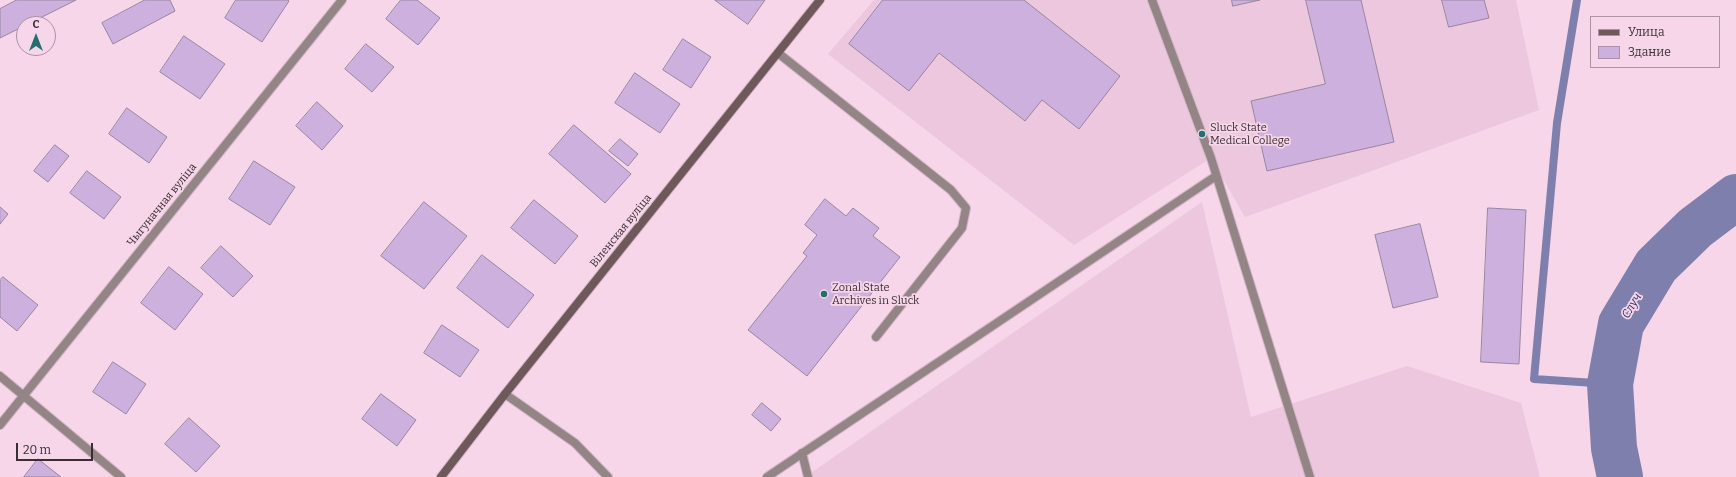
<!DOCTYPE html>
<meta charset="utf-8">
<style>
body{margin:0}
#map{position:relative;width:1736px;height:477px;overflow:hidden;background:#f6d6e8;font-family:Bitter,serif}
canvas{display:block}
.legend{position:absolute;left:1590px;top:16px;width:130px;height:52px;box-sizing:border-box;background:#f6d6e8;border:1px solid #ab93a0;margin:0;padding:5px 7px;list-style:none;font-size:12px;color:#3a2e35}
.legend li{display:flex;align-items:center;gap:8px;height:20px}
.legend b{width:20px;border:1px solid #ab93a0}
.north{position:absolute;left:16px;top:16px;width:40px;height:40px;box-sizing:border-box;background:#f6d6e8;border:1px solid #ab93a0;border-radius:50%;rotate:0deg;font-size:11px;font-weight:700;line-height:16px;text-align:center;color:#3a2e35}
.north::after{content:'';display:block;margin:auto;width:14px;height:18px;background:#236e6e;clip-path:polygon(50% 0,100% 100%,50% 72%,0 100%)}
.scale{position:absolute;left:16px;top:443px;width:77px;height:18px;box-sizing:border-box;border:2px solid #3a2e35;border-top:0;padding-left:5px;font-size:12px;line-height:14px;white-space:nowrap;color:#3a2e35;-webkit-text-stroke:3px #f6d6e8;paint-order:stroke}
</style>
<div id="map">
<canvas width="1736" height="477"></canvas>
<ul class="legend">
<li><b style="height:5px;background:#6e585a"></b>Улица</li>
<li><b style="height:11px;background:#cdb0dd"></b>Здание</li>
</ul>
<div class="north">С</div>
<div class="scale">20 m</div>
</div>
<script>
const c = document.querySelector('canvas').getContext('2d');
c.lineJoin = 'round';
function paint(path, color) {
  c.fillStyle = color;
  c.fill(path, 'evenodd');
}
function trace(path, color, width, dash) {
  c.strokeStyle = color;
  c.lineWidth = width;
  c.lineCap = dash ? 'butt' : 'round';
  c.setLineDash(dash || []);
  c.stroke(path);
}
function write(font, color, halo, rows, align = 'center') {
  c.font = font + ' Bitter,serif';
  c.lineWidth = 3.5;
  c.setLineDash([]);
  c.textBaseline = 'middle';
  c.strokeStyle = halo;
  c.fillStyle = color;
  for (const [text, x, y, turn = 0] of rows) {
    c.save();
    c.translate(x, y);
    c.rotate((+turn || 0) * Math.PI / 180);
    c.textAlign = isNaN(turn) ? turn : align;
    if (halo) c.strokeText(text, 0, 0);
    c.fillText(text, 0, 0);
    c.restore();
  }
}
const built = new Path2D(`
 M874,0H1516L1539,110L1245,217L1211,158L1074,245L828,54Z
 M1202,202L1251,417L1407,366L1521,403L1540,477H805Z`);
const stream = new Path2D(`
 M1577,0L1557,123L1534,379L1610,384`);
const river = new Path2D(`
 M1620,477L1614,448L1610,384L1621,324L1656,266L1695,228L1736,197`);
const building = new Path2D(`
 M17,0H76L28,24H24V26L0,38V9Z
 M145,0H170L175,11L113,44L102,23Z
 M236,0H288L289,1L262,42L225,18Z
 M401,0H417L440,18L418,45L386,19Z
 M715,0H765L748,24Z
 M883,0H1024L1120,76L1079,129L1042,100L1025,121L939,53L909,91L849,44Z
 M1232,0H1260L1233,6Z
 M1306,0H1361L1394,142L1267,171L1251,101L1325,84Z
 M1442,0H1484L1489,18L1449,27Z
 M184,36L225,64L200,99L160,72Z
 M683,39L711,57L691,88L663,70Z
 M366,44L394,67L372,92L345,69Z
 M635,73L680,104L660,133L615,103Z
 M317,102L343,126L322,150L296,126Z
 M127,108L167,137L149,163L109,134Z
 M574,125L631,174L605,203L549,154Z
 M620,139L638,154L628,166L609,151Z
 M55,145L69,156L48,182L34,171Z
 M254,161L295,187L270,225L229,199Z
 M87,171L121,197L104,219L70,193Z
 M825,199L846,216L853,208L879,228L873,236L900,257L807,376L748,330L807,256L803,253L817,235L805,225Z
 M534,200L578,236L555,264L511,228Z
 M424,202L467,236L424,289L381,256Z
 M0,207L8,214L0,224Z
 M1488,208L1526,210L1519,364L1481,362Z
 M1420,224L1438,297L1393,308L1375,235Z
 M221,246L253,276L233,297L201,268Z
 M482,255L534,295L508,328L457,288Z
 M169,267L203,294L175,330L141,303Z
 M3,277L38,305L17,331L0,317V280Z
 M442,325L479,350L460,377L424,353Z
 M113,362L146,384L126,414L93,392Z
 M381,394L416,420L397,446L362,419Z
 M762,403L781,419L771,431L752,415Z
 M189,418L220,446L196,472L165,444Z
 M38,459L61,477H24Z`);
const service = new Path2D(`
 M1152,0L1211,158L1310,477
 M778,53L951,190L966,208L962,228L876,337
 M505,394L575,443L608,477
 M802,453L808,477
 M767,477L1216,176`);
const minor = new Path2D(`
 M0,376L121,477
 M0,425L342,0`);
const secondary = new Path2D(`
 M441,477L505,394L820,0`);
const markers = [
 [1202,134,4,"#236e6e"],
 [824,294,4,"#236e6e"]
];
const poiNames = [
 ["Sluck State",1210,128],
 ["Medical College",1210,141],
 ["Zonal State",832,288],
 ["Archives in Sluck",832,301]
];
const streetNames = [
 ["Чыгуначная вуліца",162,205,-51],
 ["Віленская вуліца",621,231,-51]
];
const waterNames = [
 ["Случ",1632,306,-59]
];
paint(built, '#edc7dd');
trace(stream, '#7f7fad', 8);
trace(river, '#7f7fad', 46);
paint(building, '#cdb0dd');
trace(building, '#9787a0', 1);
trace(service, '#d0b4c4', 10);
trace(minor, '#d0b4c4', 10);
trace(secondary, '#d0b4c4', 10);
trace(service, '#938485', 8);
trace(minor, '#938485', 8);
trace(secondary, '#6e585a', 8);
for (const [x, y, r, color] of markers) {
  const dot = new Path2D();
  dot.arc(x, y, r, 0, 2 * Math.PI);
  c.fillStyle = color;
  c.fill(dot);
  trace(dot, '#f6d6e8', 1.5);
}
write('11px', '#3a2e35', '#f6d6e8', poiNames, 'left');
write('11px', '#3a2e35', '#f6d6e8', streetNames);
write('italic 12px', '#36316c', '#f6d6e8', waterNames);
</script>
